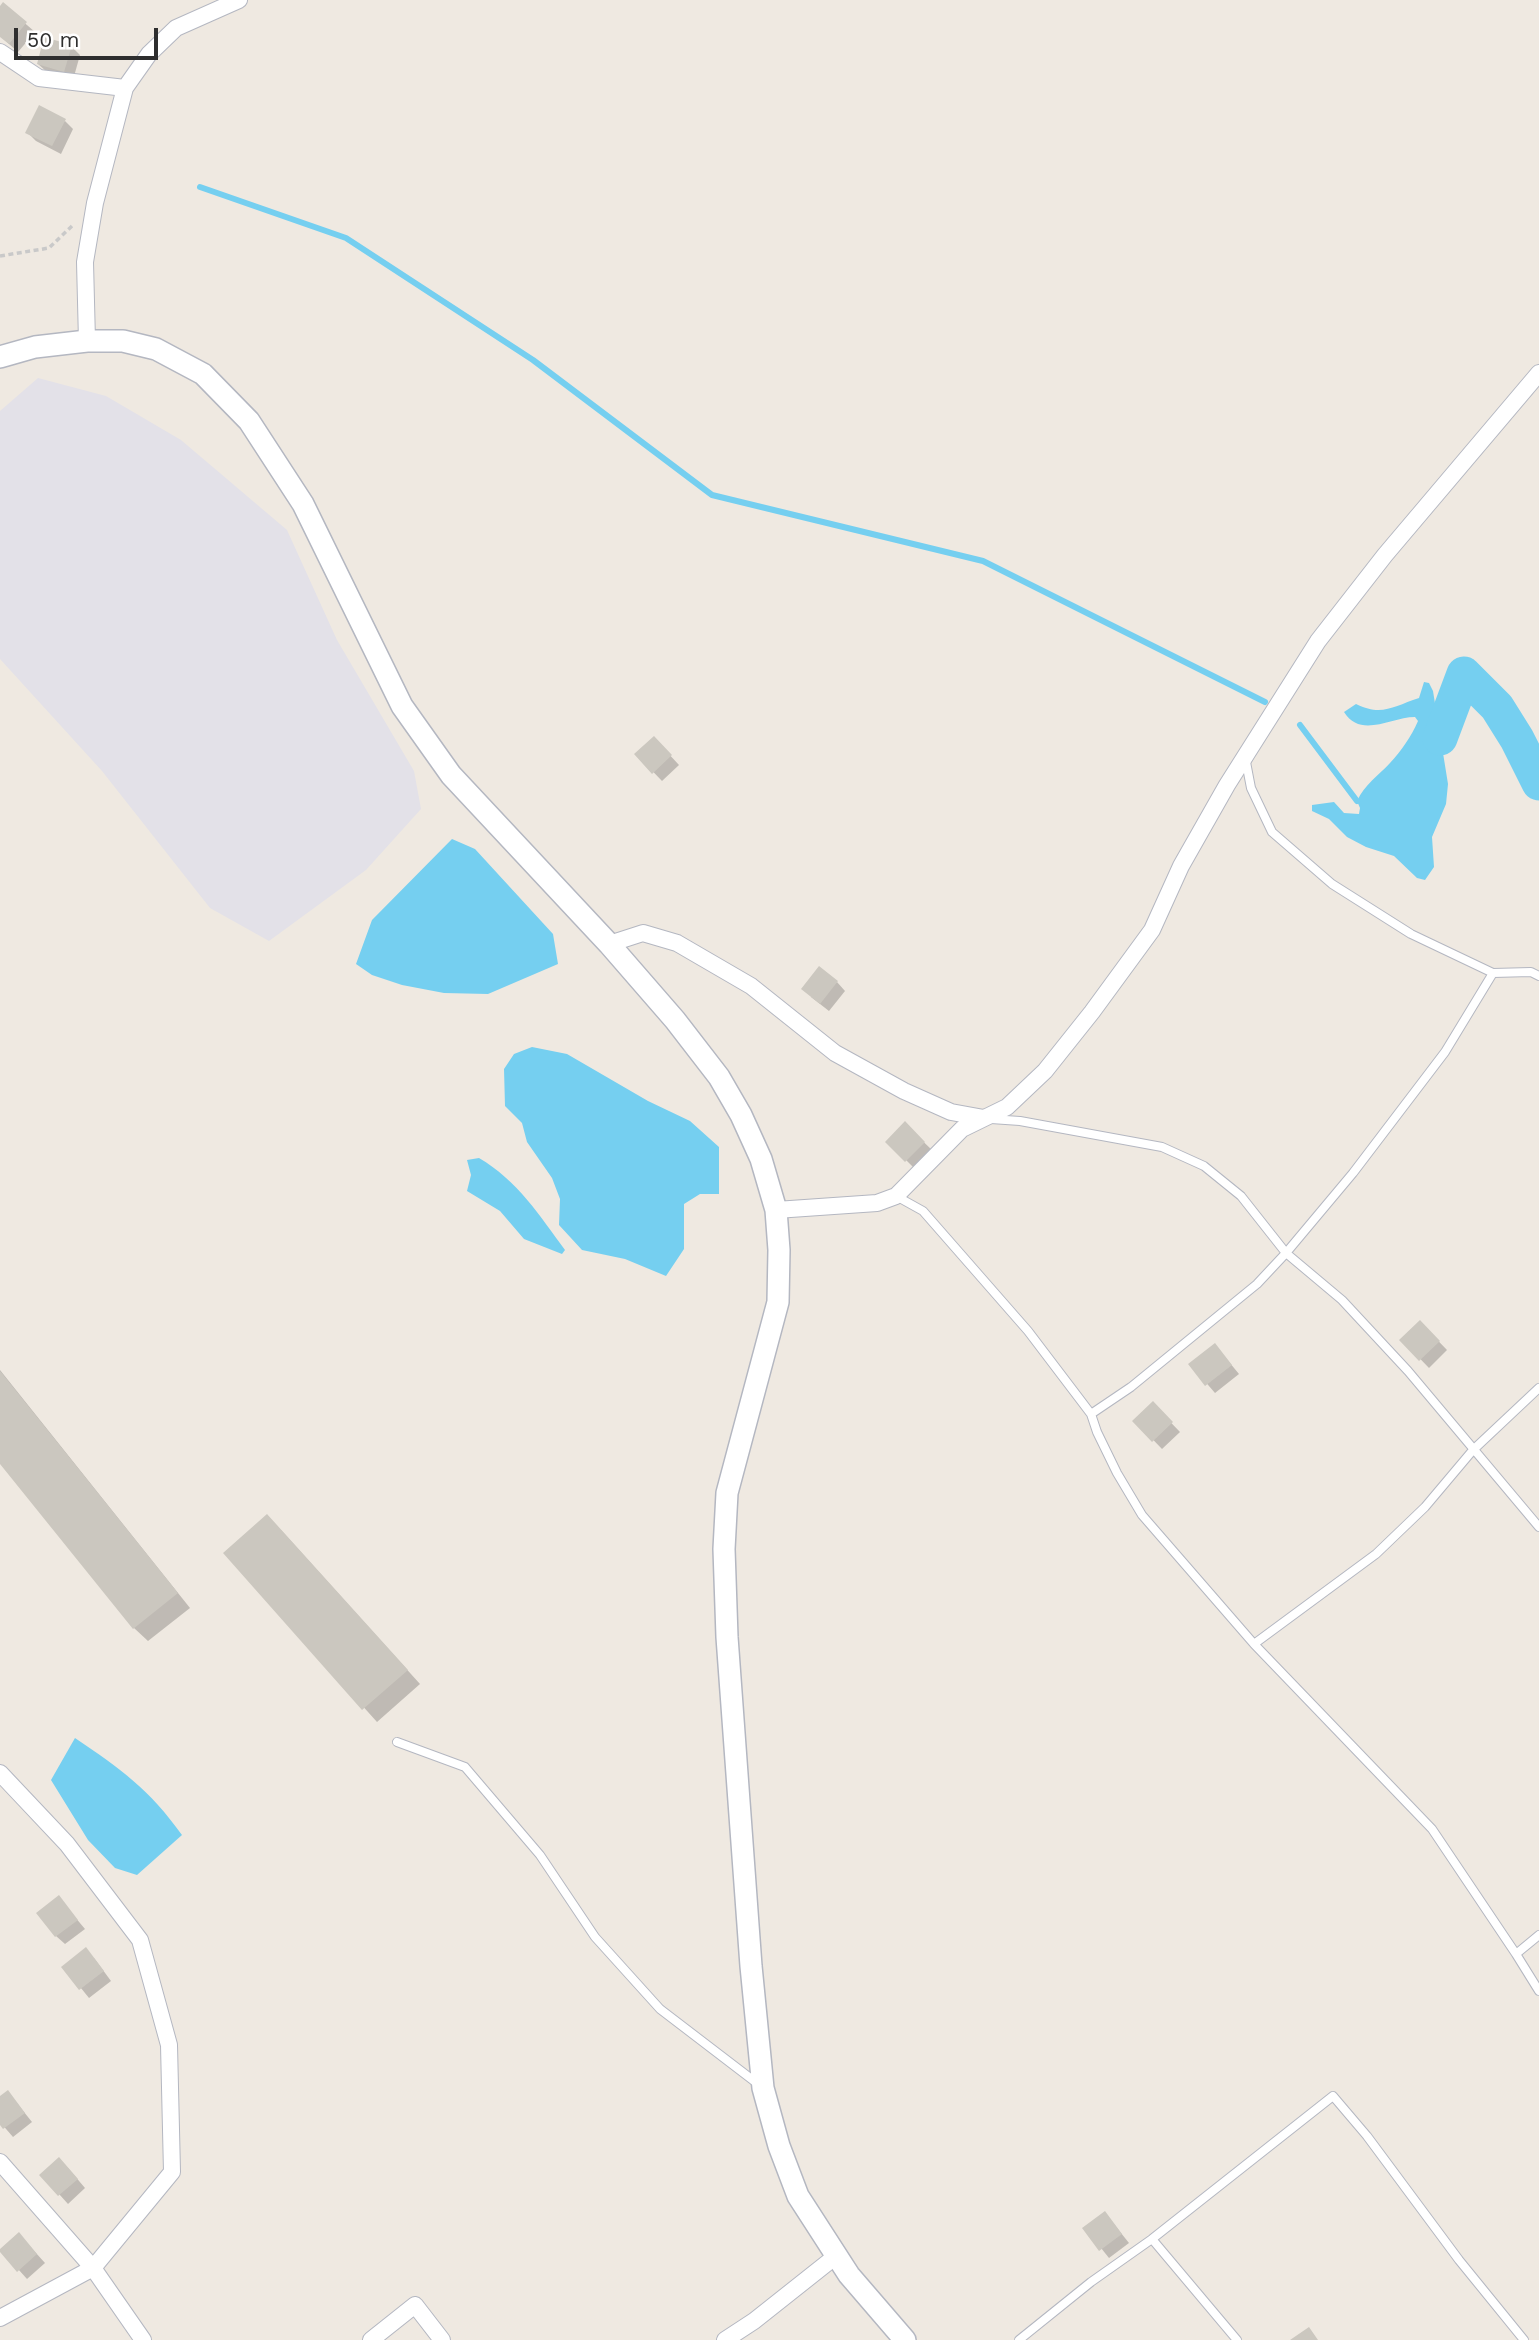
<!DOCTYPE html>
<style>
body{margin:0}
#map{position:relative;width:1539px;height:2340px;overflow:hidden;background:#efe9e1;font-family:"Work Sans",sans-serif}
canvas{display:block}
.scale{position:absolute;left:14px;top:28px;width:144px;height:32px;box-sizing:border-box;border:4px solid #2e2e2e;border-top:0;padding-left:9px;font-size:21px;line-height:24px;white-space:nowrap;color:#2e2e2e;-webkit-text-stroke:5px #fff;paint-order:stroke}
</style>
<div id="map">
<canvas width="1539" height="2340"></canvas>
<div class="scale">50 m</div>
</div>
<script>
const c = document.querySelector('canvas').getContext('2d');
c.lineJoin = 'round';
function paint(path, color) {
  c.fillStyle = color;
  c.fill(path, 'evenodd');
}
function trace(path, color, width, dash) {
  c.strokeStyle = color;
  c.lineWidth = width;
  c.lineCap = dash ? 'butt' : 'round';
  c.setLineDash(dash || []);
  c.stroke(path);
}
const industrial = new Path2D(`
 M38,378L106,396L181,440L287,530L337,640L414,771L421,809L366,870L269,941L210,908L102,771L0,659V411Z`);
const water = new Path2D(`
 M1424,682L1429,683L1433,691L1448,784L1446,804L1432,837L1434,867L1425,880L1417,878L1394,856L1366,847L1347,837L1329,819L1312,811V805L1334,802L1344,813L1359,814L1360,808L1357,801C1365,784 1378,776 1390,763C1401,751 1411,737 1418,721L1415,717C1391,717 1361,739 1344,712L1356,704C1382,717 1394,706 1419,698Z
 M452,839L475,849L553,934L558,964L488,994L444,993L402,985L372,975L356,964L372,920Z
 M532,1047L567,1054L648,1101L690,1121L719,1147V1194H700L684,1204V1249L666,1276L625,1259L582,1250L559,1225L560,1199L552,1178L527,1142L522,1123L505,1106L504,1069L514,1054Z
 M479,1158C517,1180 540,1216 565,1250L562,1254L524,1239L500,1211L467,1191L471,1175L467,1160Z
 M75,1738C121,1769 149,1789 182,1835L137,1875L115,1868L88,1840L51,1780Z`);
const shadow = new Path2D(`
 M4,5L35,32L18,52L0,36V9Z
 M71,46L80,55L73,80L47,72L38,64Z
 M65,121L73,129L61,154L36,141L27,132Z
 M654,738L679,765L662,781L636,754Z
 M837,982L845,991L829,1011L811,997Z
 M905,1124L933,1151L915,1169L888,1142Z
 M1420,1322L1447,1350L1429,1368L1402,1340Z
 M1215,1345L1239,1374L1215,1393L1190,1364Z
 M0,1370L190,1608L148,1641L134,1628L0,1461Z
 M1153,1404L1180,1432L1162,1449L1135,1421Z
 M281,1530L420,1684L377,1722L225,1553Z
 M59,1898L85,1929L65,1944L56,1936Z
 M94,1958L111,1981L89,1998L64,1967Z
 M8,2092L32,2122L13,2137L0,2122V2098Z
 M68,2168L85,2188L68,2204L42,2175Z
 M1105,2213L1129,2243L1109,2258L1085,2228Z
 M27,2243L45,2263L27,2279L1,2250Z`);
const stream = new Path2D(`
 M200,187L346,238L533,360L712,495L983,561L1265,702
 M1300,725L1357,801`);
const river = new Path2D(`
 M1440,738L1464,674L1497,707L1517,739L1539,783`);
const building = new Path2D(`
 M3,2L27,22L9,44L0,37V6Z
 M44,37L72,45L64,72L37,64Z
 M39,105L66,119L52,146L25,133Z
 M654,736L672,755L652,774L634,754Z
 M819,966L838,981L820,1004L801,989Z
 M905,1121L925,1142L905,1162L885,1142Z
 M1420,1320L1440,1341L1419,1361L1399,1340Z
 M1215,1343L1232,1365L1205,1386L1188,1364Z
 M0,1371L178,1593L133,1629L0,1464Z
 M1153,1401L1173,1422L1152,1442L1132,1421Z
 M267,1514L408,1670L362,1710L223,1553Z
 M59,1895L78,1920L55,1937L36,1913Z
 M86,1947L104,1971L79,1990L61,1967Z
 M8,2090L25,2113L3,2129L0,2125V2096Z
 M59,2157L78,2179L58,2196L39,2175Z
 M1105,2211L1122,2234L1099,2251L1082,2228Z
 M19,2232L37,2254L17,2272L0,2252V2249Z
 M1309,2327L1318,2340H1290Z`);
const path = new Path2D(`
 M0,256L49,248L74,224`);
const lane = new Path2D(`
 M1249,757L1246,762L1251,788L1272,832L1332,884L1411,934L1493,973
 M991,1119L1020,1121L1162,1147L1204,1166L1241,1196L1286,1253L1342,1300L1408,1371L1539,1527
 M896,1196L923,1211L1028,1331L1091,1414L1097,1432L1117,1473L1142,1515L1254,1644L1376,1554L1425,1507L1473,1450L1539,1388
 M1091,1414L1131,1387L1257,1284L1286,1253L1353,1173L1445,1052L1493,973L1531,972L1539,976
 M1254,1644L1432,1829L1516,1954
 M397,1742L465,1767L540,1855L595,1937L660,2009L758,2084
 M1539,1935L1516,1954L1539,1991
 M1152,2239L1237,2340
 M1019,2340L1091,2282L1152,2239L1333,2096L1367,2136L1459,2260L1524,2340`);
const street = new Path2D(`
 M0,52L39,78L125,88
 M87,341L85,262L95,203L125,88L149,54L176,28L239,0
 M609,944L643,933L677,943L751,986L835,1053L904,1091L951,1112L984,1118
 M776,1210L877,1203L896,1196L962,1129L1007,1107L1045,1071L1092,1012L1152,930L1181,866L1227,785L1318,641L1385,555L1539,373
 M0,1773L67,1844L140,1940L169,2045L172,2172L93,2268L0,2318
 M0,2162L93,2268L143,2340
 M371,2340L415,2305L442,2340
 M725,2340L754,2321L836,2256`);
const secondary = new Path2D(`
 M0,357L35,347L87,341H123L156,349L203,374L249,421L303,504L402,706L451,775L609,944L675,1020L719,1077L741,1115L761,1159L776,1210L779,1250L778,1302L727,1493L724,1549L727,1637L751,1966L763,2088L779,2146L798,2196L849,2275L905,2340`);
paint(industrial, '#e3e1e8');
paint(water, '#75cff0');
paint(shadow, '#0003');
trace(stream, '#75cff0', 6);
trace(river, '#75cff0', 35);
paint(building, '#cbc7bf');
trace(lane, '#b4b7c1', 10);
trace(street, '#b4b7c1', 18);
trace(secondary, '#b4b7c1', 24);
trace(path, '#c9c9c9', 3.5, [5, 3.5]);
trace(lane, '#fff', 8);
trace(street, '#fff', 16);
trace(secondary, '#fff', 21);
</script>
